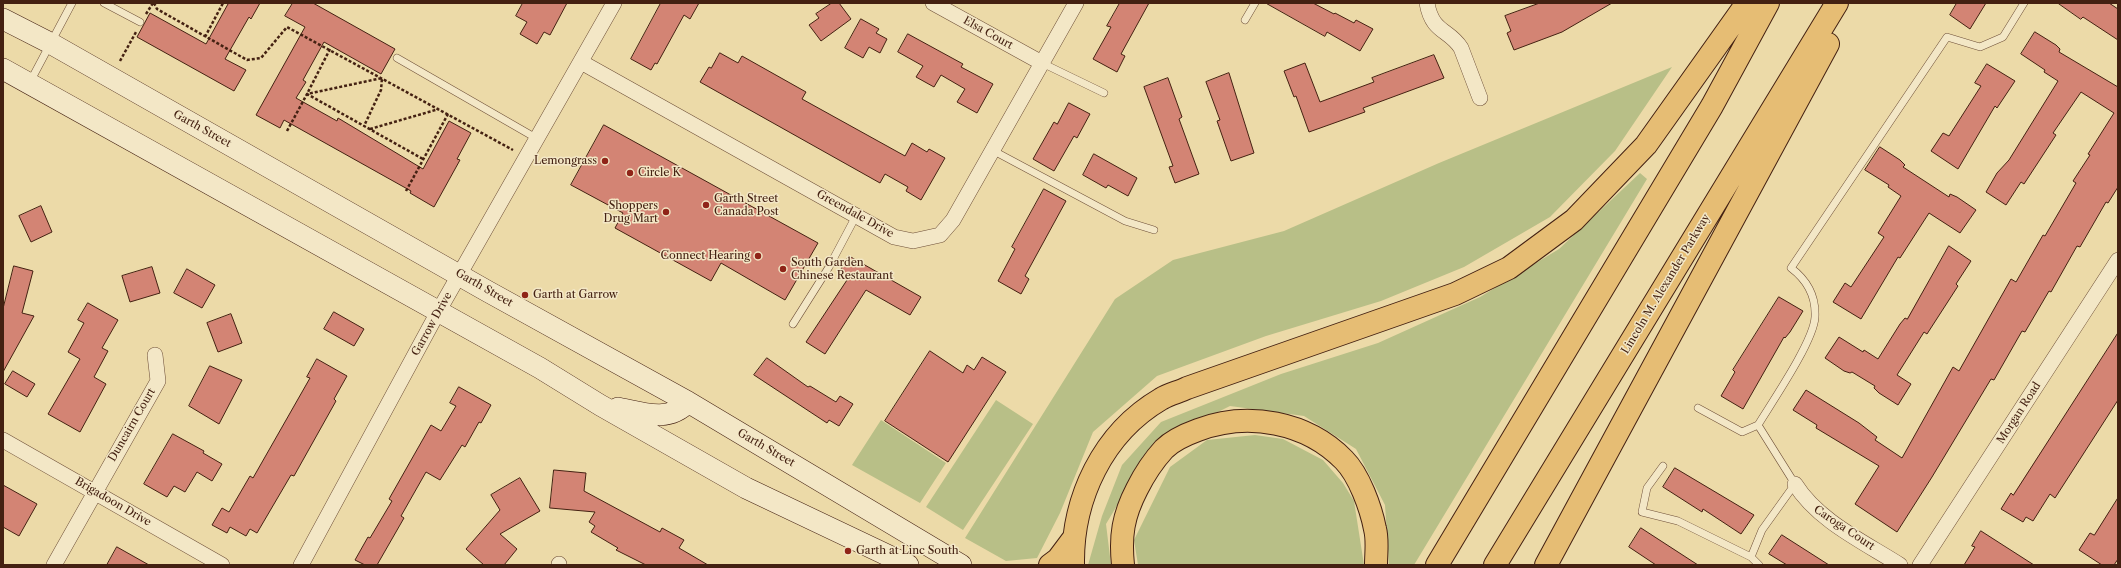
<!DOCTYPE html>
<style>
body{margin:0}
#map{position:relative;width:2121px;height:568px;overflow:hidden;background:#ecdaa8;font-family:"Libre Caslon Text",serif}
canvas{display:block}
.frame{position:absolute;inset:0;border:4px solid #442112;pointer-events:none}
</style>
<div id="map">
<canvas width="2121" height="568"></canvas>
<div class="frame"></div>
</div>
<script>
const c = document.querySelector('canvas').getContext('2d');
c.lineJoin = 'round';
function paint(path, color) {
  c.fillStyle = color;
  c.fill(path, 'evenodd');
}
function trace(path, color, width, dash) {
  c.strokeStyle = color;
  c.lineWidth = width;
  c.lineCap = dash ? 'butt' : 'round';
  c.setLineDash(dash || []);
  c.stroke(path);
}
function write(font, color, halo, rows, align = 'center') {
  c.font = font + ' "Libre Caslon Text",serif';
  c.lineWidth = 3;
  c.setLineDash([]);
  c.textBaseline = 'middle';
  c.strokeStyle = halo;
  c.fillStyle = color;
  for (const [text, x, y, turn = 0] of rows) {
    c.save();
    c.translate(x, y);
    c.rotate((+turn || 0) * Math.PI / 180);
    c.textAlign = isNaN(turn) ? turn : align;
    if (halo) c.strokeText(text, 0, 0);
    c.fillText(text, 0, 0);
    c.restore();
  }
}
const green = new Path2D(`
 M1672,67L1615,151L1550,217L1464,267L1381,301L1266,336L1157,376L1093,432L1060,513L1037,558L1006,561L965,538L1115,299L1173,260L1284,231L1439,163Z
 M1640,173L1647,179L1414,565H1389L1385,505L1356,449L1304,416L1230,406L1154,444L1106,524L1111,565H1088L1102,516L1122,465L1161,422L1281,374L1378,343L1480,297L1559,249Z
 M996,400L1033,424L963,530L926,507Z
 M881,420L946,463L920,503L852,465Z
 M1255,435L1283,439L1323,460L1343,483L1354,501L1364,565H1138L1134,540L1170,467L1207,440Z`);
const building = new Path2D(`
 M226,3H260L251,19L249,17L225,59L246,70L234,91L137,37L150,13L206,44L228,4Z
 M293,3H313L395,49L381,74L324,42L303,80L306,82L296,98L337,121L338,118L423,169L449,121L471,133L457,159L460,160L434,207L410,193L411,191L284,120L280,128L256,115L305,27L285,16Z
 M523,3H567L550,35L544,32L537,44L520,34L527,22L516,16Z
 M661,3H699L690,19L684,15L657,64L655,63L651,70L631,59Z
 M832,3H839L851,19L821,41L809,25L819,18L816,14Z
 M1120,3H1149L1121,54L1125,56L1117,72L1093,59L1111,27L1107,26Z
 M1266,3H1313L1334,14L1335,13L1354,23L1356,20L1373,29L1360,51L1327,32L1325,36Z
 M1540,3H1612L1562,32L1514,50L1507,33L1511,31L1505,16Z
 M1957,3H1986L1970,29L1950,15Z
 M2058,3H2109L2118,9V40L2083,17L2081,19Z
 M861,19L879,29L876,33L887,39L880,53L869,47L863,58L845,48Z
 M2035,32L2056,45L2060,49L2059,52L2118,87V187L2108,203L2106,202L2080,247L2077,246L2051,292L2049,291L2025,332L2022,331L1994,380L1991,379L1932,477L1897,532L1855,504L1879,466L1816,428L1817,425L1793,410L1806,390L1859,423L1877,437L1875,440L1902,458L1953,367L1959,371L2011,279L2016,282L2043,235L2045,236L2076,183L2073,181L2090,155L2088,154L2114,113L2081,92L2053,133L2056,135L2024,184L2021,182L2006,205L1986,192L1997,173L2009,160L2058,81L2044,72L2045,70L2021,54Z
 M908,34L963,64L961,67L993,84L977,113L957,102L965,89L941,75L934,87L916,77L923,66L898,52Z
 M720,53L738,63L742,56L806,92L802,99L905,156L912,143L927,152L929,149L945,158L921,200L906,191L908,187L885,174L880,183L700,82L709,67L711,68Z
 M1434,55L1444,78L1363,108L1365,112L1309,132L1296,96L1294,97L1284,71L1305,63L1320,102L1374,82L1372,78Z
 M1987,64L2015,81L1997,108L1995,106L1958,169L1931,151L1943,133L1949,136L1981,86L1975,83Z
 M1229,73L1254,153L1231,161L1217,121L1220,120L1206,82Z
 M1168,78L1182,117L1179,119L1199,174L1175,183L1169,167L1173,166L1144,87Z
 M1069,103L1090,114L1077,138L1074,136L1054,171L1033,159L1054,122L1057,124Z
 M604,125L818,243L785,300L721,263L711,281L615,228L623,213L571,185Z
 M1880,147L1900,160L1905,165L1903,167L1949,197L1950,194L1957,197L1976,210L1960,233L1929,213L1900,258L1898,257L1861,319L1833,302L1845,283L1851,287L1884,237L1878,233L1901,196L1888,187L1889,185L1865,170Z
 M1094,154L1137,178L1128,196L1108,185L1106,188L1083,175Z
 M1044,189L1066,201L1025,276L1029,279L1021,294L998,281L1015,249L1012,247Z
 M41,206L52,232L31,242L19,216Z
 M1949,246L1971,261L1956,284L1958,286L1927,334L1924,332L1897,375L1911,384L1898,405L1879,393L1874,388L1875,386L1852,372L1850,373L1844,371L1825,358L1839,337L1863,352L1864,350L1878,359L1900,324L1905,318L1907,319Z
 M849,256L921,297L910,315L866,290L825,354L806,342L847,280L838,275Z
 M14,266L33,271L22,313L34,316L3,372V309Z
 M152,267L160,293L130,302L122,276Z
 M187,269L215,285L202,308L174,293Z
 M1779,297L1803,311L1790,332L1785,338L1784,337L1743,409L1721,396L1735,372L1733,370Z
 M88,303L118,320L102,348L108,351L94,377L106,384L80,432L48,414L80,359L68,352L84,323L78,320Z
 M334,312L364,329L354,346L324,329Z
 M231,314L242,343L218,352L207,323Z
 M2118,333V400L2055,498L2050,494L2033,521L2026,517L2023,522L2001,509L2011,493L2013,495Z
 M930,351L963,373L967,365L974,370L982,357L1006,372L948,462L885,421Z
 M767,358L808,387L810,386L836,402L840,396L853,404L839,426L829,420L827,423L754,375Z
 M317,359L347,376L334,399L336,401L294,476L291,475L257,533L250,529L246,536L230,527L227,533L212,525L222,508L229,512L250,476L253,478L310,378L307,377Z
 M210,366L242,380L219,424L189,406Z
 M13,371L35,384L27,397L5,384Z
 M459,387L491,405L481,423L479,422L465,447L462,445L440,480L426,472L401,516L404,518L377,565H365L355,560L368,537L370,538L392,501L389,499L431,425L441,431L456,406L450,403Z
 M173,434L204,451L203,453L222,464L212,481L197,472L185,492L174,486L167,497L144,484Z
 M1675,468L1754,515L1741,534L1703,509L1702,512L1663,487Z
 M554,470L586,473L584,491L660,532L662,528L684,540L679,548L708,565H646L616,550L618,548L591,532L595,526L589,522L595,512L550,508Z
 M520,478L540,511L500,534L517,549L504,565H484L466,549L500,510L491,495Z
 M3,485L37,504L19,536L3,527Z
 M2118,498V559L2114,565H2102L2079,550L2090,533L2094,535Z
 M1641,528L1698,565H1656L1629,547Z
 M1981,531L2034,565H1964L1975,547L1972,546Z
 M1782,535L1829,565H1787L1769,554Z
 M117,547L149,565H107Z`);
const path = new Path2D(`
 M154,3L157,9L247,60L261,58L287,27L513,150
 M146,14L153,3
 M205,37L223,3
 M330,49L307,94L423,159
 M120,61L136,32
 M370,129L439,109
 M287,131L307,94L382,78L381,90L364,126
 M406,191L448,114`);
const lane = new Path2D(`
 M104,3L140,22
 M1245,20L1255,3
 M397,58L536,138
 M1042,63L1104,93
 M30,82L72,3
 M992,150L1125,221L1154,230
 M793,324L829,267L856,216
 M1698,408L1742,432L1758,425
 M1663,466L1647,488L1642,512L1678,521L1751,557L1759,565
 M1751,557L1762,530L1795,484L1758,425C1772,402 1814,341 1815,317C1816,297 1807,280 1791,268L1947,37L1980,47L2003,37L2024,3`);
const street = new Path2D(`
 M933,3L1042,63
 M1427,3C1432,33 1449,29 1461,48L1480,98
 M581,62L894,237L913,241L940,235L953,220L1076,3
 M3,440L222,565
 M1795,484C1818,521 1864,542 1900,565
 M559,564V565
 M54,565L158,381L155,355
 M301,565L438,312L614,3
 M1920,565L2118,260`);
const secondary = new Path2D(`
 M3,19L50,43L487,291L688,402L961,565
 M3,69L540,368L600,405L746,488L908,565
 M618,408C643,413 669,423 688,402`);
const highway = new Path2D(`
 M1050,565L1058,559L1073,539
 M1073,565C1072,498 1103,433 1161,399C1169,394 1179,392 1187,388L1455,294L1509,268L1574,220L1646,145L1747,3
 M1123,565C1120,536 1123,516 1137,489C1144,475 1153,461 1164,449C1173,440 1187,434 1198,430C1248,411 1307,422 1344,460C1359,475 1371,508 1375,529C1378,540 1376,553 1376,565
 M1437,565L1712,106L1768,3
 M1495,565L1837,3
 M1546,565L1828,44`);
const markers = [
 [605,161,4,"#8f2418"],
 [630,173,4,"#8f2418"],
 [706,205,4,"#8f2418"],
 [666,212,4,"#8f2418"],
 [758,256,4,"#8f2418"],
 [783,269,4,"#8f2418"],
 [525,295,4,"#8f2418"],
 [848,551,4,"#8f2418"]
];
const streetNames = [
 ["Elsa Court",988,33,29],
 ["Garth Street",202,129,29],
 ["Greendale Drive",855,214,29],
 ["Lincoln M. Alexander Parkway",1666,284,-59],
 ["Garth Street",484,288,30],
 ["Garrow Drive",432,324,-61],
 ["Morgan Road",2019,413,-57],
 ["Duncairn Court",132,425,-60],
 ["Garth Street",766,448,30],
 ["Brigadoon Drive",113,502,30],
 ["Caroga Court",1844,528,34]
];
const poiNames = [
 ["Lemongrass",597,161,"right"],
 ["Circle K",638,173],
 ["Garth Street",714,199],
 ["Canada Post",714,212],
 ["Shoppers",658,206,"right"],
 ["Drug Mart",658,219,"right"],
 ["Connect Hearing",750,256,"right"],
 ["South Garden",791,263],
 ["Chinese Restaurant",791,276],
 ["Garth at Garrow",533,295],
 ["Garth at Linc South",856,551]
];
paint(green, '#b8bf87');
paint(building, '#d38474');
trace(building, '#442112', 1);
trace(lane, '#6e4f38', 8);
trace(street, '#6e4f38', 16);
trace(secondary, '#442112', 22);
trace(highway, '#442112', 24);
trace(path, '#442112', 2.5, [3, 2]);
trace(lane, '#f3e7c6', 7);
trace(street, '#f3e7c6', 15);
trace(secondary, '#f3e7c6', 21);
trace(highway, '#e6bd74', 22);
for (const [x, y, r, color] of markers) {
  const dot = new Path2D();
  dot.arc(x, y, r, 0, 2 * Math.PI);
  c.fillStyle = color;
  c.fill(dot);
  trace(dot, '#f3e7c6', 1.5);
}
write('11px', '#442112', '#f3e7c6', streetNames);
write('11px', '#442112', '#f3e7c6', poiNames, 'left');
</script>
